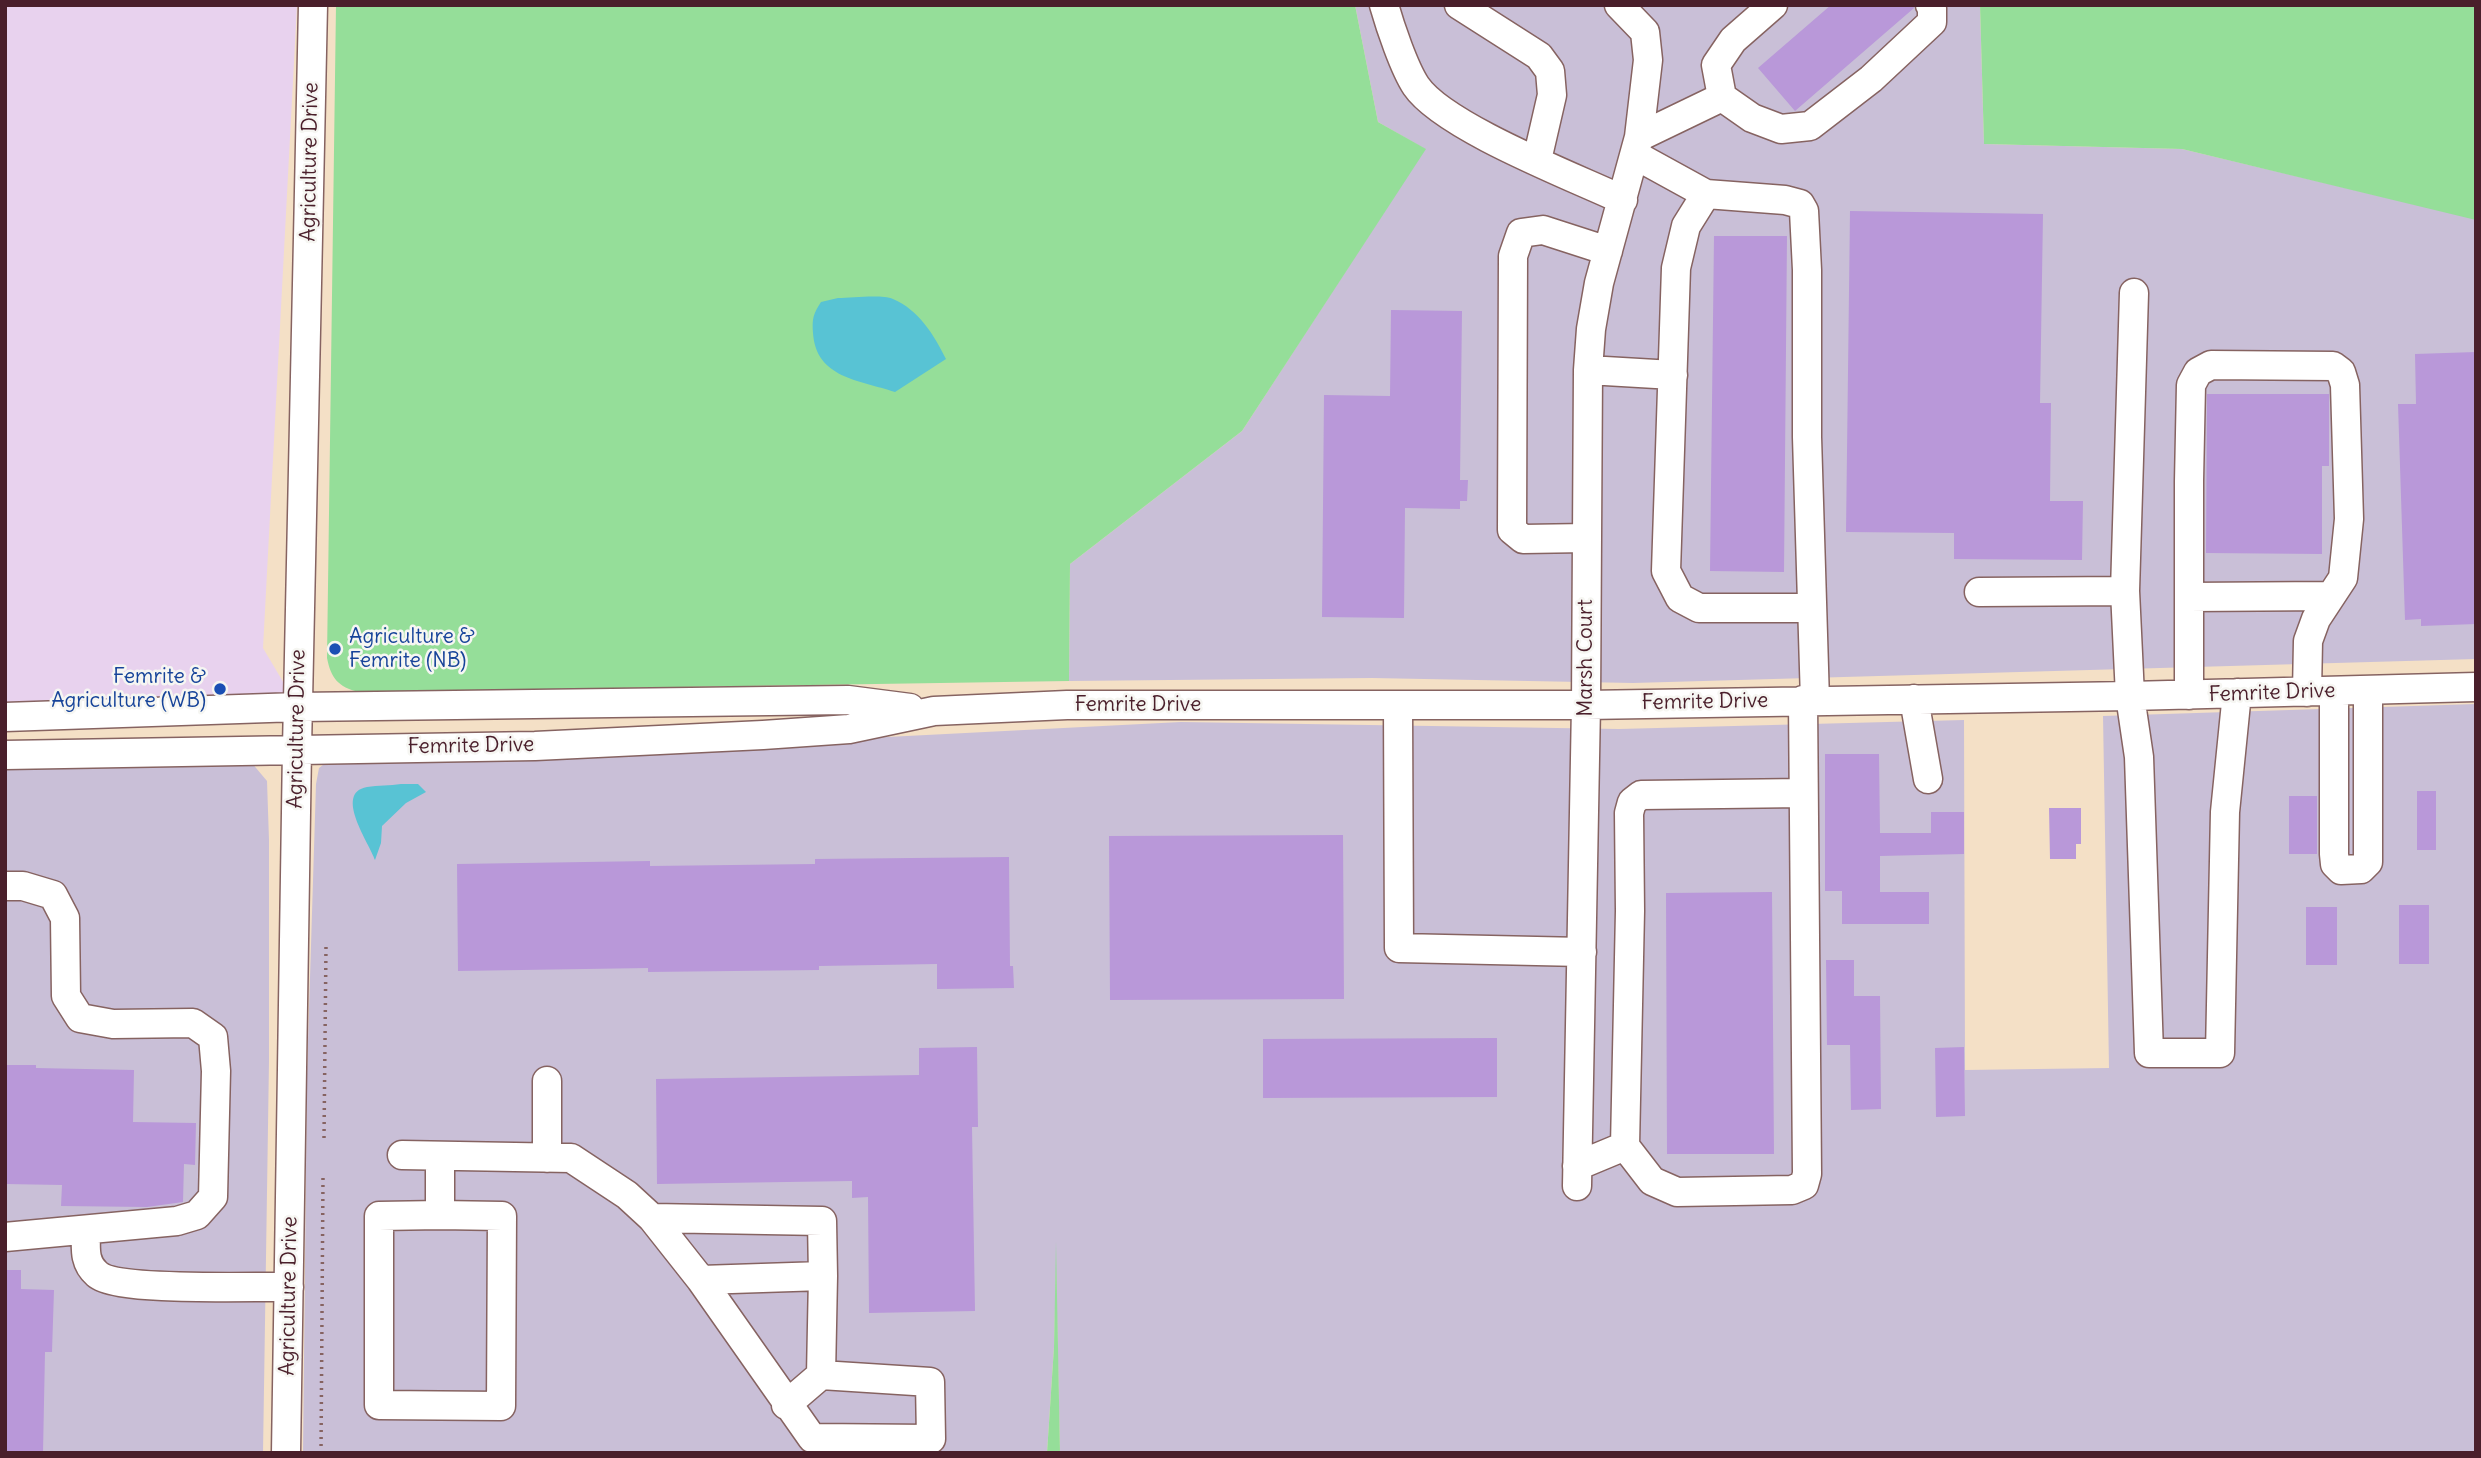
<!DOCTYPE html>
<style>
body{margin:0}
#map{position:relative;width:2481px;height:1458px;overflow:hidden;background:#f4e0c6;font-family:Delius,sans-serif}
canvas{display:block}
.frame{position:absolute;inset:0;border:7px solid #4a1f2b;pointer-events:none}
</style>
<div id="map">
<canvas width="2481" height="1458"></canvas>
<div class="frame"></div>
</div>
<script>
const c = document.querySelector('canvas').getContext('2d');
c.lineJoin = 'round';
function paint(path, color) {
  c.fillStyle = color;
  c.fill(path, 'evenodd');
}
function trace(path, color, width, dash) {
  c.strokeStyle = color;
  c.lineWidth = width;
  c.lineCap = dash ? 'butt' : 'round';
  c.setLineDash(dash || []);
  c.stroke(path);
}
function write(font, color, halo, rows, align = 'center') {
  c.font = font + ' Delius,sans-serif';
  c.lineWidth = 5;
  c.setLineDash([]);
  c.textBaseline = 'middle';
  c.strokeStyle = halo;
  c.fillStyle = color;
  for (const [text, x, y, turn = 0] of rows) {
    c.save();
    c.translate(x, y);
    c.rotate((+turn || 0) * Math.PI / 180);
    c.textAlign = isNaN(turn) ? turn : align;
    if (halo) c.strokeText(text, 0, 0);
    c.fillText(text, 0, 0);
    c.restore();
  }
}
const built = new Path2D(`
 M5,5H297L263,648L298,707L5,717Z`);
const industrial = new Path2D(`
 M1355,5H1980L1984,144L2182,149L2476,219V659L1633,683L1372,678L1069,681L1070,564L1242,431L1425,149L1378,122Z
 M2476,704V1453H1060L1056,1269L1054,1347L1047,1453H303L307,1074L316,784L319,768L328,761L848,739L1181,722L1619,729L1964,720L1965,1070L2109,1068L2103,716Z
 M251,762L267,781L269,840V1061L263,1453H5V764Z`);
const green = new Path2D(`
 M336,5H1355L1378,122L1426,149L1242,431L1070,564L1069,681L359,692C338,687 331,678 327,658Z
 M1980,5H2476V220L2182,149L1984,144Z
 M1056,1242L1060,1453H1047L1054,1347Z`);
const water = new Path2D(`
 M838,298C852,298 881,294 893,299C919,310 934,335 946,359L895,392C859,380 816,378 813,333C812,319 813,314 821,302Z
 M401,784H418L426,792L406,803L382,826L381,843L375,860C370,844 333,793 367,787C378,785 390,786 401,784Z`);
const building = new Path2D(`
 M1831,5H1913L1914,8L1795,111L1758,68Z
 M1850,211L2043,214L2040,403H2051L2050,501H2083L2082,560L1954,559V533L1846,532Z
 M1714,236H1787L1784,572L1710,571Z
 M1391,310L1462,311L1460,480H1468L1467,501H1460V509L1405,508L1404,618L1322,617L1324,395L1390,396Z
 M2476,352V624L2421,626V619L2405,620L2398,404H2416L2415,354Z
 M2207,394H2329V466H2322V554L2206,553Z
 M1825,754H1879L1880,833H1931V812H1964V854L1880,856V892H1929V924H1842V891H1825Z
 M2417,791H2436V850H2417Z
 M2289,796H2317V854H2289Z
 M2049,808H2081V844H2076V859H2050Z
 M1343,835L1344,999L1110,1000L1109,836Z
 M1009,857L1010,966H1013L1014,988L937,989V964L819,966V970L648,972V968L458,971L457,864L650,861V866L815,864V859Z
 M1772,892L1774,1154H1667L1666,893Z
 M2399,905H2429V964H2399Z
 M2306,907H2337V965H2306Z
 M1826,960H1854V996H1880L1881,1109L1851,1110L1850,1045H1827Z
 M1497,1038V1097L1263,1098V1039Z
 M977,1047L978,1127H972L975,1311L869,1313L868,1197L852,1198V1181L657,1184L656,1079L919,1075V1048Z
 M1964,1047L1965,1116L1936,1117L1935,1048Z
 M5,1065H36V1068L134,1070L133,1122L196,1123L195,1165L184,1164L183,1202L147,1207L61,1206L62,1185L5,1184Z
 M5,1270H21V1289L54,1290L52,1352H45L43,1453H5Z`);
const path = new Path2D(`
 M324,1138L326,946
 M321,1453L323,1177`);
const minor = new Path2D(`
 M1384,5C1390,26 1404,68 1416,86C1444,127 1574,177 1623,200
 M1459,5L1539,56L1550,71L1552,95L1537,160
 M1773,5L1733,40L1716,65L1722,97L1752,118L1781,129L1810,126L1871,79L1932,22V8L1930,5
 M1639,137L1722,97
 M1635,155L1706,194L1785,200L1800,204L1804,211L1807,270V437L1815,701
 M1706,194L1686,226L1676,268L1666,571L1680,598L1699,608H1812
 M2134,293L2125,591L2130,696L2139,757L2149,1053H2220L2225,812L2237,693
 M1588,370L1673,375
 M1587,538L1523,539L1512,530L1513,256L1521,233L1543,230L1608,251
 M1979,592L2125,591
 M2189,597L2331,596
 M2334,691V854L2335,864L2341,870L2361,869L2368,862V690
 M2189,695V481L2191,385L2198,372L2211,365L2333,366L2341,372L2345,385L2349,519L2343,578L2316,619L2308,641L2307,692
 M1914,699L1928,779
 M1398,705L1399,948L1582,952
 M5,717L298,707L848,700L910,708
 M5,755L535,746L763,735L849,729L934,711L1067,705H1586L2130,696L2476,687
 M5,886H23L53,895L65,918L66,996L80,1018L113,1024L193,1023L213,1037L216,1071L213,1197L197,1215L177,1221L5,1237
 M547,1081V1158
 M1625,1146L1630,911L1629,813L1632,802L1641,795L1803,793
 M402,1155L571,1158L627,1195L652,1218L701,1280L812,1438L931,1439L930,1382L821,1375L786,1405
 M440,1156V1215L502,1216L501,1406L379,1405V1216L440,1215
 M1577,1166L1625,1146L1652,1181L1677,1192L1792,1190L1804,1185L1807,1174L1803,700
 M1577,1186L1586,705L1588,370L1591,329L1599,283L1639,137L1648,60L1645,32L1619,5
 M652,1218L822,1221L823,1276L821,1375
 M86,1230C86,1247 83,1262 97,1274C117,1292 255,1286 289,1287
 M701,1280L823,1276
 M286,1453L297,748L313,5`);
const markers = [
 [335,649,7,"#1a4fb4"],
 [220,689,7,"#1a4fb4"]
];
const streetNames = [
 ["Agriculture Drive",310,162,-89],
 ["Marsh Court",1586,658,-90],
 ["Femrite Drive",2272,693,-2],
 ["Femrite Drive",1705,702,-1],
 ["Femrite Drive",1138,705],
 ["Agriculture Drive",297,729,-89],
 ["Femrite Drive",471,746,-1],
 ["Agriculture Drive",289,1296,-89]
];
const transitNames = [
 ["Agriculture &",349,637],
 ["Femrite (NB)",349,661],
 ["Femrite &",206,677,"right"],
 ["Agriculture (WB)",206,701,"right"]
];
paint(built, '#e8d2ee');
paint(industrial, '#c9bfd7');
paint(green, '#95de99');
paint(water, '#58c3d4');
paint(building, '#b998d9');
trace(minor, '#866361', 31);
trace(path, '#866361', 3.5, [2, 5]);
trace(minor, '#fff', 28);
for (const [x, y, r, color] of markers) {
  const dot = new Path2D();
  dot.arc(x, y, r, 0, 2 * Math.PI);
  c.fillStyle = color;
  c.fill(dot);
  trace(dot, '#f6f6f2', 2.5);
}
write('21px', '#4a1f2b', '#f6f6f2', streetNames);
write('21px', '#164399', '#f6f6f2', transitNames, 'left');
</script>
